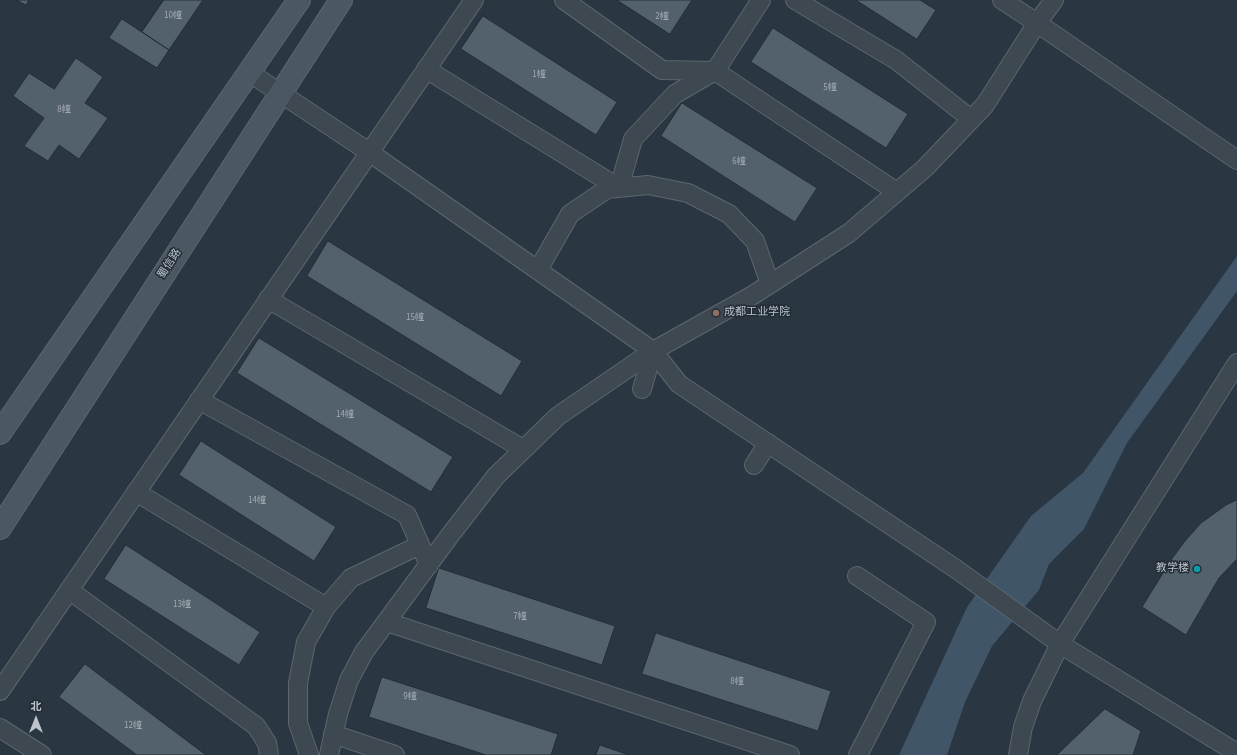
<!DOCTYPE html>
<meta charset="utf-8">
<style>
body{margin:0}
#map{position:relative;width:1237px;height:755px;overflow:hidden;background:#2a3641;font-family:"Source Sans 3","Noto Sans SC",sans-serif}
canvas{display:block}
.north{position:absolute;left:16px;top:699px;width:40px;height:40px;-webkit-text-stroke:3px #222d37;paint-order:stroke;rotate:0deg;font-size:11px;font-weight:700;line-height:16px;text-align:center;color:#bbc3cb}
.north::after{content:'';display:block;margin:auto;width:14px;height:18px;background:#bbc3cb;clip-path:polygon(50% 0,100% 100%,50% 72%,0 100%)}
</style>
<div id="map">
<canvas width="1237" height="755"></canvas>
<div class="north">北</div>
</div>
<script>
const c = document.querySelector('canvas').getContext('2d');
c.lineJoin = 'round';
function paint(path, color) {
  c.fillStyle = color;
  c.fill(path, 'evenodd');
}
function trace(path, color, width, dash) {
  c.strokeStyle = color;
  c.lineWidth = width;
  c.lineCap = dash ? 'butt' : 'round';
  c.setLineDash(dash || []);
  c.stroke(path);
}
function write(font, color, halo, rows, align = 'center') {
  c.font = font + ' "Source Sans 3","Noto Sans SC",sans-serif';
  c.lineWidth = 3;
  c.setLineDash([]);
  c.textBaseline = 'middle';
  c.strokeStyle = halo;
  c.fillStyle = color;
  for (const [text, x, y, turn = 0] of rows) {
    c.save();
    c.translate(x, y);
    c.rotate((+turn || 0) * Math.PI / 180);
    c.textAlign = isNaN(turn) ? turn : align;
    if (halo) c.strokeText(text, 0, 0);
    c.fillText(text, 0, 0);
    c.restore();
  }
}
const water = new Path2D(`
 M1237,256V291L1127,443L1084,529L1049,564L1039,590L992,646L965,702L947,755H899L967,607L1031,516L1083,473Z`);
const building = new Path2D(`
 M17,0H29L26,5Z
 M164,0H203L169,50L142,32Z
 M617,0H692L670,34Z
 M856,0H920L936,10L917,39Z
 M483,16L617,102L596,135L461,49Z
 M122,19L169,50L157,68L109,38Z
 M773,28L908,114L886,148L751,62Z
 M76,58L103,77L85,103L108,118L79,159L59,145L48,161L24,146L44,118L13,96L29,73L54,89Z
 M682,103L817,188L795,222L661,136Z
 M328,241L522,361L501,396L307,276Z
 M259,338L453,457L431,492L237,373Z
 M201,441L336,527L314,561L179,475Z
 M1237,500V559L1219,578L1186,635L1142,607L1171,560L1185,541L1201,523L1226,505Z
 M126,545L260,632L239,665L104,579Z
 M439,568L615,626L602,665L426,608Z
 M656,633L831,691L818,731L642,674Z
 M85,664L206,755H137L59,697Z
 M382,677L558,734L551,755H486L369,717Z
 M1105,709L1141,731L1133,755H1057Z
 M600,745L629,755H596Z`);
const street = new Path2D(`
 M564,0L662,70L715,71L897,192
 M795,0L896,60L971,119
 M1002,0L1037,23L1054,0
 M426,69L619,188L633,139L675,94L715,71L761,0
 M250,73L369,152L653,351L679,384L956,569L1060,644L1237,753
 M538,270L570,214L607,189L648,185L688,193L729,214L755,241L770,284
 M268,299L523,449
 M642,389L653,351
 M199,400L407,515L429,565
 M754,465L768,443
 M136,492L326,607
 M857,576L926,622L858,755
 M69,590L256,726L267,743L269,755
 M387,622L790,755
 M0,691L474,0
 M0,728L42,755
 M333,734L395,755
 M309,755L298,723V683L306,642L326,607L351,578L420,545
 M329,755L338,714L349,680L364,652L451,534L496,476L558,416L653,351L753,295L849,233L925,168L985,105L1037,23L1237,160
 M1018,755L1023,727L1032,701L1060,644L1237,363`);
const secondary = new Path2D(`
 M0,433L299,0
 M0,528L341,0`);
const markers = [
 [716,313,4,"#8d6e63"],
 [1197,569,4,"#0f9aa8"]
];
const numberNames = [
 ["10幢",173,16],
 ["2幢",662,17],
 ["1幢",539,75],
 ["5幢",830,88],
 ["8幢",64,110],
 ["6幢",739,162],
 ["15幢",415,318],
 ["14幢",345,415],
 ["14幢",257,501],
 ["13幢",182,605],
 ["7幢",520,617],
 ["8幢",737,682],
 ["9幢",410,697],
 ["12幢",133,726]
];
const streetNames = [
 ["蜀信路",170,264,-57]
];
const poiNames = [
 ["成都工业学院",724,313],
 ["教学楼",1189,569,"right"]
];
paint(water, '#415569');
paint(building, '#53616c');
trace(building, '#242f39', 1);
trace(street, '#5c666f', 20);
trace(secondary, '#5c666f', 24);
trace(street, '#3e4851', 18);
trace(secondary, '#4c5764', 22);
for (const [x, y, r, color] of markers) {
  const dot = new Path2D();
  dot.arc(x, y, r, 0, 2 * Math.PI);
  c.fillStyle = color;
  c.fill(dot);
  trace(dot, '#222d37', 1.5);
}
write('9px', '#a1aab3', null, numberNames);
write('11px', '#bbc3cb', '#222d37', streetNames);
write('11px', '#bbc3cb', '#222d37', poiNames, 'left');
</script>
